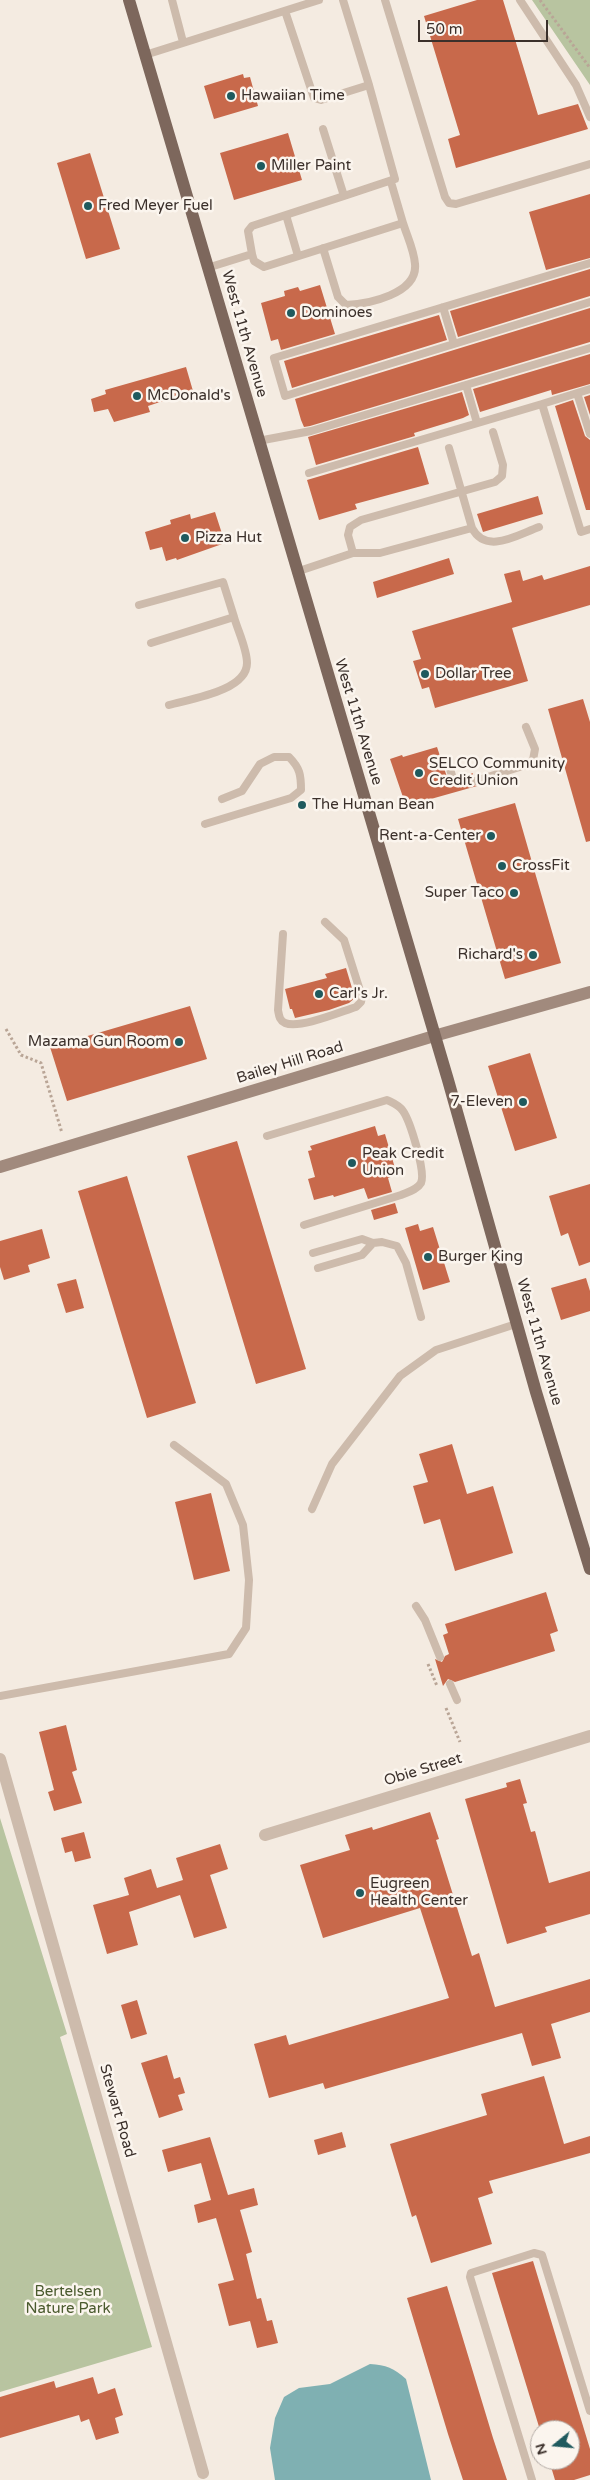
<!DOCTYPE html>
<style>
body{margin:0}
#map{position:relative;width:590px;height:2480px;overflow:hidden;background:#f4ebe1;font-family:"Varela Round",sans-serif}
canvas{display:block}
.north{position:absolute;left:530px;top:2420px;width:50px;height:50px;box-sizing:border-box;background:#fbf5ee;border:1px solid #aea6a0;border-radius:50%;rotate:253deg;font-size:14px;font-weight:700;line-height:20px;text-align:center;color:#3b302b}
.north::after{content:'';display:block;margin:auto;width:18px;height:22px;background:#1f5a5e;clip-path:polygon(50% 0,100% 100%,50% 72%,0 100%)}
.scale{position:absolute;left:418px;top:20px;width:130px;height:22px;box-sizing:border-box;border:2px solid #3b302b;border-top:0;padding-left:6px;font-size:15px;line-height:18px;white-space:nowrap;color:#3b302b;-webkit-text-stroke:4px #fbf5ee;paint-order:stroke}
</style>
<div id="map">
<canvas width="590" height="2480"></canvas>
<div class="north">N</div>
<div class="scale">50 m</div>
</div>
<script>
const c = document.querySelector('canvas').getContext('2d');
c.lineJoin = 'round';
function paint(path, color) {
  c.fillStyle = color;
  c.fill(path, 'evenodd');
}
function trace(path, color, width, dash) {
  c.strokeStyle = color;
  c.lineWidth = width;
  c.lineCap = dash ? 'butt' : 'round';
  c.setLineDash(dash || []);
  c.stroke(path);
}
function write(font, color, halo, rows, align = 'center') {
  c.font = font + ' "Varela Round",sans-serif';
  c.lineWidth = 5;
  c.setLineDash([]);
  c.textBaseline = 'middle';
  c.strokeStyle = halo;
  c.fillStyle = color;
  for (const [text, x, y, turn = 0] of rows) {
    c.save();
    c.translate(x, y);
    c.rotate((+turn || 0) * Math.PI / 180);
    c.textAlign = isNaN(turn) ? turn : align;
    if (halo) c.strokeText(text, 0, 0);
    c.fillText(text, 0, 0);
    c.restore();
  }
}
const green = new Path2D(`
 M532,0H590V85Z
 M0,1818L67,2034L60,2037L152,2347L0,2392Z`);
const water = new Path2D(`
 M370,2364C386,2365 394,2368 406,2379L431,2480H275L270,2448L275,2418L284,2397L299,2388L330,2384Z`);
const building = new Path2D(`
 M477,0H503L538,115L578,104L588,129L456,168L448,139L460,135L424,16Z
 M243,74L244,78L250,77L258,106L214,119L204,86Z
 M288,133L302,180L234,200L220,153Z
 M90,153L120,249L86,259L57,163Z
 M590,194V258L546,270L529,212Z
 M590,269V296L458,337L450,311Z
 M320,285L335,334L281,350L278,339L271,341L261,303L285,296L284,291L298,287L300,291Z
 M590,308V342L310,426L304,427L301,420L295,399Z
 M439,315L447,340L292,388L284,361Z
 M590,354V384L552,395L551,390L480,412L473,389Z
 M186,367L193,391L148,406L150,412L114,422L108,409L94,412L91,399L106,394L105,390Z
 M462,392L469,415L463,418L414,433L415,436L316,465L308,437Z
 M590,395V415L584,397Z
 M573,400L585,436L590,440V510H586L555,406Z
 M418,447L429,484L355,504L357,509L319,520L307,480Z
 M538,496L543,514L483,532L477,514Z
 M215,512L225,543L177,560L176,558L166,561L162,547L150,550L145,532L171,524L170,520L190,514L191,519Z
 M449,558L454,574L377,598L373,582Z
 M590,566V605L512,628L528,681L435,708L429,687L422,689L413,661L421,659L412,631L512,602L504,574L520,570L523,581L542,575L544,580Z
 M583,699L590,722V841L586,842L548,709Z
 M437,747L449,783L455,784L458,778L473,773L470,782L472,785L477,786L406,806L390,759L402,755L403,757Z
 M515,803L561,963L505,979L458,819Z
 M346,968L355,998L349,1003L329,1010L295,1018L292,1009H290L285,989L327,978L325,974Z
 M190,1006L207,1059L67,1101L50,1047Z
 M530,1053L557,1138L515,1151L488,1066Z
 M375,1126L378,1136L385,1134L397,1175L388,1178L392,1192L368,1199L364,1188L334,1197L333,1195L314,1200L308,1179L315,1177L308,1151L312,1150L310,1146Z
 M237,1141L306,1369L256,1384L187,1156Z
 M127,1176L196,1403L147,1418L78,1191Z
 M590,1184V1262L579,1266L568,1233L561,1236L549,1196Z
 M395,1203L398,1213L374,1220L371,1210Z
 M418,1224L420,1231L433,1227L450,1282L423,1290L405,1228Z
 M42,1229L50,1258L28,1265L30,1272L4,1280L0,1267V1241Z
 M586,1278L590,1291V1311L561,1320L551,1288Z
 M76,1279L84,1308L66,1313L57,1284Z
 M452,1444L467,1494L493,1486L513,1553L455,1571L440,1519L424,1524L413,1486L428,1482L419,1454Z
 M211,1493L230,1571L194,1580L175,1502Z
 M546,1592L558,1631L550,1634L555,1651L455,1682L448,1679L443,1686L435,1659L442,1662L445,1656L449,1654L443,1635L448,1633L445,1624Z
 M66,1725L77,1770L72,1772L82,1803L54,1811L48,1792L54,1790L39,1732Z
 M520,1779L527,1803L523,1804L531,1832L535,1831L549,1883L590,1871V1914L545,1927L547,1932L507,1944L465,1799L507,1787L506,1783Z
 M430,1812L439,1839L436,1840L472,1956L479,1953L495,2007L590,1979V2012L551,2024L561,2058L532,2066L522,2033L325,2089L323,2083L269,2098L254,2044L286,2035L289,2045L449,1998L420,1908L323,1938L300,1865L350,1850L345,1835L372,1827L373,1830Z
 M84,1832L91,1858L75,1862L72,1851L65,1853L61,1838Z
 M220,1844L228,1869L210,1875L227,1928L194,1938L180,1895L129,1912L138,1945L107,1954L93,1905L129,1895L124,1878L151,1869L157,1888L183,1880L176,1858Z
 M137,2000L147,2034L131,2039L121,2005Z
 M167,2055L174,2079L180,2077L185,2093L178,2095L183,2110L159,2118L141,2063Z
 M544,2076L564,2144L590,2136V2153L489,2181L493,2193L478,2198L492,2244L431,2263L416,2215L412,2217L390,2144L487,2115L481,2094Z
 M342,2132L346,2147L318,2155L314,2140Z
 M210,2137L228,2195L254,2188L258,2205L240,2210L252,2252L246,2254L257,2299L261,2298L267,2321L272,2320L278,2343L257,2348L250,2321L229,2326L218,2284L234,2280L216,2218L198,2223L194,2205L211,2200L201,2163L168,2172L162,2150Z
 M533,2261L590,2449V2475L574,2480H555L549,2460H570V2430H540L492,2273Z
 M447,2286L493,2438L507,2480H463L448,2434L407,2298Z
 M93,2377L98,2394L115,2388L123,2415L115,2418L119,2433L96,2440L89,2419L81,2422L79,2415L0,2438V2397L54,2381L56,2388Z`);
const path = new Path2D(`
 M540,0L590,68
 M6,1029L21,1055L41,1063L62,1133
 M428,1664L437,1686
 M446,1708L460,1742`);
const lane = new Path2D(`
 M172,0L183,42
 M343,0L369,85
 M385,0L445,197L449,203L456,204L590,164
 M520,0L576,85L590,117
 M285,11L314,98L321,100L369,85L395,179L344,196
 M145,55L319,0
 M391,182L403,223
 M286,215L298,256
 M252,254L248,231L252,226L344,196L323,129
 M590,263L274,358L285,396L590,302
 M207,268L252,254L254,261L264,267L403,223C407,236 414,250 415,264C418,294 368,304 346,305L338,297L323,248
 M443,307L454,344
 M466,385L477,423
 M577,393L590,434
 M542,404L590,389
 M258,441L311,431L590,348
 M309,473L542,404L581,532L590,529
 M472,528C486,555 517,535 539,527
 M353,553H380L472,528L449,448
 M296,572L353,553L348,535L350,527L361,520L495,482L502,476L503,465L493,432
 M139,605L223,582L234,617L151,643
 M169,705C190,699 247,691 247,663C247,649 238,631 234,617
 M447,759L453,779
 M475,781L526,765L533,760L535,749L526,727
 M205,824L291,798L301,790C301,775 300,768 289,757H274L260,764L242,791L222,799
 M283,934L278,1010C279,1015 279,1020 285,1023C300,1029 340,1012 356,1007L361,1002L362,997L344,940L325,922
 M267,1136L387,1100C393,1103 399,1105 403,1111C410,1121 426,1172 421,1183C417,1190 408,1192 401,1195L304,1225
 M313,1253L362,1239L373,1243L382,1242L397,1246L406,1263L421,1317
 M318,1268L362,1255L373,1243
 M312,1509L332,1464L400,1376L436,1350L516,1324
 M416,1606L425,1620L440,1657
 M450,1684L457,1700
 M0,1696L229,1654L246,1628L249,1580L243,1525L226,1484L174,1445
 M532,2480L470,2277L471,2273L534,2253L542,2255L590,2411`);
const street = new Path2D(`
 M0,1759L203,2473
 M265,1835L590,1736`);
const secondary = new Path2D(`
 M0,1167L434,1036L590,992`);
const primary = new Path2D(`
 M129,0L448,1080L536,1392L590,1569`);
const markers = [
 [231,96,5,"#1f5a5e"],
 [261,166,5,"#1f5a5e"],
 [88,206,5,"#1f5a5e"],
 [291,313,5,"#1f5a5e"],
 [137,396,5,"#1f5a5e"],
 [185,538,5,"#1f5a5e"],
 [425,674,5,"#1f5a5e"],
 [419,773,5,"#1f5a5e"],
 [302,805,5,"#1f5a5e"],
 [491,836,5,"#1f5a5e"],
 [502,866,5,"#1f5a5e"],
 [514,893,5,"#1f5a5e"],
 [533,955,5,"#1f5a5e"],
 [319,994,5,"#1f5a5e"],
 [179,1042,5,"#1f5a5e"],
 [523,1102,5,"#1f5a5e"],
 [352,1163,5,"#1f5a5e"],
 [428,1257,5,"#1f5a5e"],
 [360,1893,5,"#1f5a5e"]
];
const poiNames = [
 ["Hawaiian Time",241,96],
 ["Miller Paint",271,166],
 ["Fred Meyer Fuel",98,206],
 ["Dominoes",301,313],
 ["McDonald's",147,396],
 ["Pizza Hut",195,538],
 ["Dollar Tree",435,674],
 ["SELCO Community",429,764],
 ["Credit Union",429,781],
 ["The Human Bean",312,805],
 ["Rent-a-Center",481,836,"right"],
 ["CrossFit",512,866],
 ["Super Taco",504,893,"right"],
 ["Richard's",523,955,"right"],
 ["Carl's Jr.",329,994],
 ["Mazama Gun Room",169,1042,"right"],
 ["7-Eleven",513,1102,"right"],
 ["Peak Credit",362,1154],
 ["Union",362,1171],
 ["Burger King",438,1257],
 ["Eugreen",370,1884],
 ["Health Center",370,1901]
];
const streetNames = [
 ["West 11th Avenue",244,334,74],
 ["West 11th Avenue",358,722,73],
 ["Bailey Hill Road",290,1063,-17],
 ["West 11th Avenue",539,1342,74],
 ["Obie Street",423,1770,-17],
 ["Stewart Road",117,2111,74]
];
const parkNames = [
 ["Bertelsen",68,2292],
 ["Nature Park",68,2309]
];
paint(green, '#b8c4a0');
paint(water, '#7fb0b2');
paint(building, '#c8694b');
trace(path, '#b9a596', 3, [2.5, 2.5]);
trace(lane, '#cdbbac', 8);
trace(street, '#cdbbac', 12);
trace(secondary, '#a18a7d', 12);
trace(primary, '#7d675c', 12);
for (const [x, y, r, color] of markers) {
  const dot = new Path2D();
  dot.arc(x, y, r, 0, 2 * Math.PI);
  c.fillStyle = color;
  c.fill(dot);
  trace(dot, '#fbf5ee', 2);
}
write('15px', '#3b302b', '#fbf5ee', poiNames, 'left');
write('15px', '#3b302b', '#fbf5ee', streetNames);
write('15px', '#4a5a2e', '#fbf5ee', parkNames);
</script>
